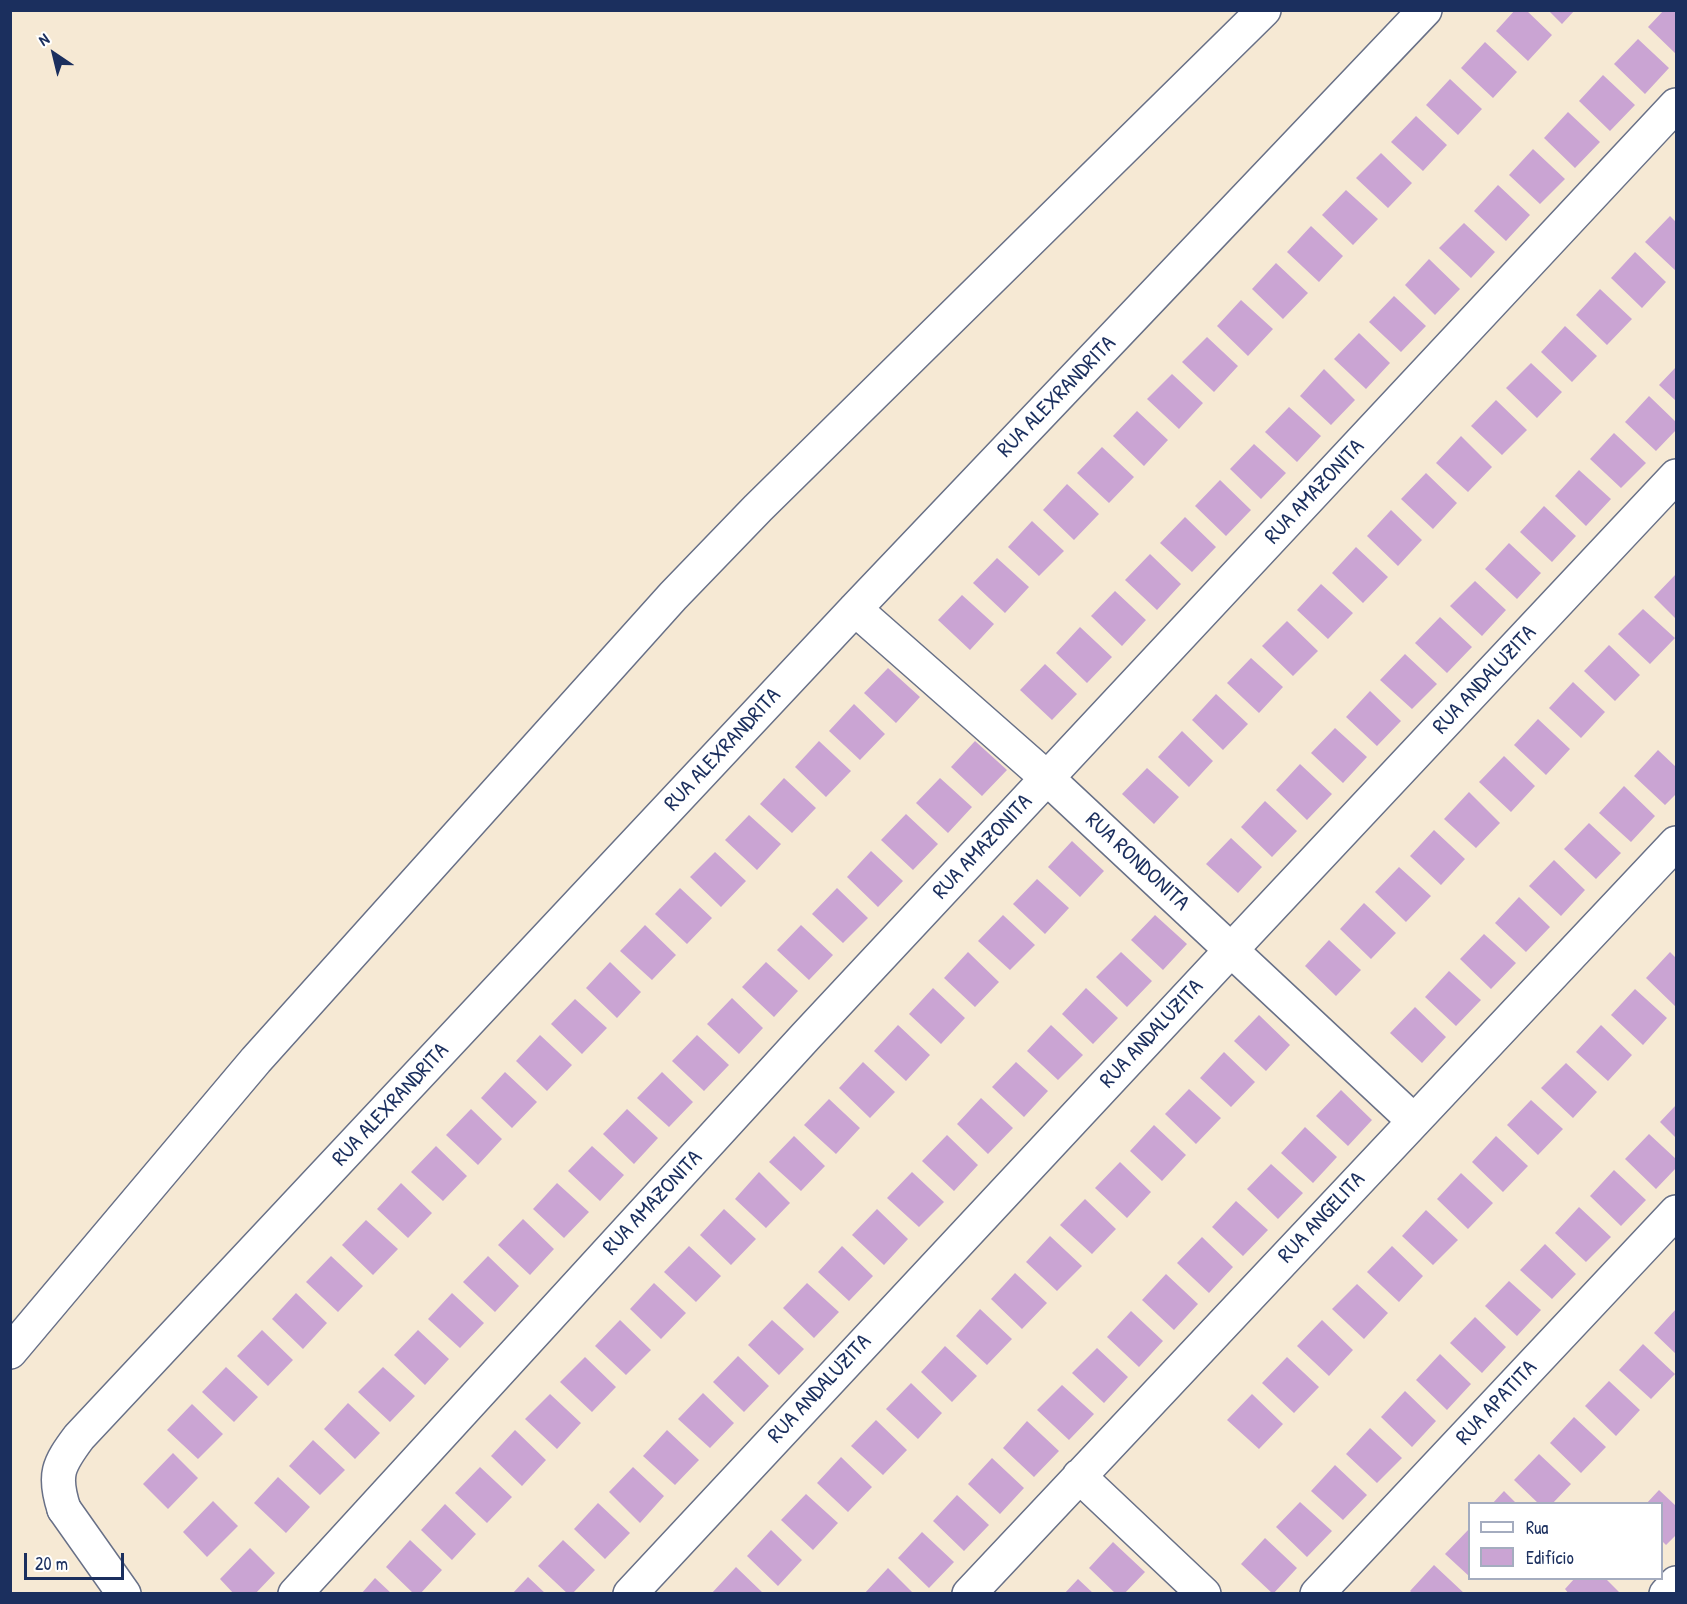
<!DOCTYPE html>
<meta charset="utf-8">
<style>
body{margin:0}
#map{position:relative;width:1687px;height:1604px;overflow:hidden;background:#f6e9d4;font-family:"Patrick Hand",sans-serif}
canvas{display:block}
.frame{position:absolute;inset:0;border:12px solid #1b2f5e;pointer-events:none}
.legend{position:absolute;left:1468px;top:1502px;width:195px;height:78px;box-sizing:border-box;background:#fff;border:2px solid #a4acbf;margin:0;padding:8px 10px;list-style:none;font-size:18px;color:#1b2f5e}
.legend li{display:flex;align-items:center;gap:12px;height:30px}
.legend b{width:30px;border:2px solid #a4acbf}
.north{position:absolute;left:24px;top:24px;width:60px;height:60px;-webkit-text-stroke:4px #fff;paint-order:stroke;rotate:325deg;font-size:16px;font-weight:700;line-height:24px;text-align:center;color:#1b2f5e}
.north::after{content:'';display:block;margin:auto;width:21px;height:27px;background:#1b2f5e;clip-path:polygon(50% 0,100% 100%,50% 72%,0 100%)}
.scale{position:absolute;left:24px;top:1553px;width:100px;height:27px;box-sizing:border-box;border:3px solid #1b2f5e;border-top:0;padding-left:8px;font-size:18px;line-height:21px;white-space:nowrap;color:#1b2f5e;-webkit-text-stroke:4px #fff;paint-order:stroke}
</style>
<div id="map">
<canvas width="1687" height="1604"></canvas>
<div class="frame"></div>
<ul class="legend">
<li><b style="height:8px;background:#fff"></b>Rua</li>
<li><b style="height:16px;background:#caa4d3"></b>Edifício</li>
</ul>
<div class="north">N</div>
<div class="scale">20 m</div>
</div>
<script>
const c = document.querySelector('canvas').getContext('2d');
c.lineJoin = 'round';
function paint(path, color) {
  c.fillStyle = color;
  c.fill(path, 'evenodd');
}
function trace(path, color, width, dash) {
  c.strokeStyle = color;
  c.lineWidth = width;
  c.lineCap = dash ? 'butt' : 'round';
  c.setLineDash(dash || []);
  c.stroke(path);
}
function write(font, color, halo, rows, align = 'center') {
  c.font = font + ' "Patrick Hand",sans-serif';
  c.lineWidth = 4.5;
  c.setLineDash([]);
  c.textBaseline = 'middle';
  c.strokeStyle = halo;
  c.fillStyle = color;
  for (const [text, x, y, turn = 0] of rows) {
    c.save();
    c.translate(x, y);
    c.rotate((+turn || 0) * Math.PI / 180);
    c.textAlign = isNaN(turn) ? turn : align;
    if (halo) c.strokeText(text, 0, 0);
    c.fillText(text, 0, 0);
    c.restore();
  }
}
const building = new Path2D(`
 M1515,10H1526L1552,35L1528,61L1496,31Z
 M1548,10H1575L1562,24Z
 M1664,10H1676V54L1648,27Z
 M1638,39L1669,68L1645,94L1614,64Z
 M1485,42L1517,72L1493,98L1461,68Z
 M1603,75L1635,105L1610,131L1579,101Z
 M1450,79L1482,109L1458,135L1426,105Z
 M1568,112L1600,142L1575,168L1544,138Z
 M1416,116L1447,145L1423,171L1391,142Z
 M1533,149L1565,179L1540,204L1509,175Z
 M1381,153L1412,183L1388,208L1356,178Z
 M1498,185L1530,215L1506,241L1474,211Z
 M1346,190L1378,219L1353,245L1322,215Z
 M1670,216L1676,222V271L1645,242Z
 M1464,223L1495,252L1471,278L1439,248Z
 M1311,226L1343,256L1319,282L1287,252Z
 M1635,252L1666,282L1642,308L1611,278Z
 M1429,259L1460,289L1435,315L1405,285Z
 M1276,263L1308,293L1283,319L1252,289Z
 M1600,289L1632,319L1607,345L1576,315Z
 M1394,296L1426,326L1401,352L1369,322Z
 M1241,300L1273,329L1248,356L1217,326Z
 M1565,326L1597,356L1572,382L1541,352Z
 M1359,333L1390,363L1366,389L1334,359Z
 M1207,337L1238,366L1214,392L1182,362Z
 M1531,363L1562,392L1537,418L1506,388Z
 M1676,367V401L1659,385Z
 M1324,369L1355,400L1331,425L1300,396Z
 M1172,374L1203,403L1179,429L1147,399Z
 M1649,396L1676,422V430L1656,451L1625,422Z
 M1496,400L1527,430L1502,455L1471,426Z
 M1289,407L1321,436L1297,462L1265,432Z
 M1137,411L1168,440L1144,466L1113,436Z
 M1614,433L1646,463L1621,488L1590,459Z
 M1461,436L1492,467L1468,492L1436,463Z
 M1254,444L1286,473L1261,499L1230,469Z
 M1102,447L1134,477L1109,503L1077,473Z
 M1579,470L1611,499L1586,526L1555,496Z
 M1426,473L1457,503L1433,529L1401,499Z
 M1220,480L1251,510L1226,536L1195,506Z
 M1067,484L1099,514L1074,540L1043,510Z
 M1544,506L1576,536L1552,562L1520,532Z
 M1391,510L1422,540L1398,566L1367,536Z
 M1185,517L1216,547L1192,572L1160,543Z
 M1032,521L1064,551L1039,576L1008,547Z
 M1509,543L1541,573L1517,599L1485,569Z
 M1356,547L1388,577L1363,603L1332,573Z
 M1150,554L1181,584L1157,610L1125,580Z
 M997,558L1029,587L1005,613L973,583Z
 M1676,574V619L1654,597Z
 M1475,581L1506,610L1482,636L1450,606Z
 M1321,584L1353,613L1328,639L1297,610Z
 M1115,591L1146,620L1122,646L1091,616Z
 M962,595L994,624L970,650L938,620Z
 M1643,609L1675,638L1650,664L1618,634Z
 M1440,617L1472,647L1447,673L1415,643Z
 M1287,621L1318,651L1293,676L1262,646Z
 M1080,627L1112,657L1087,683L1056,653Z
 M1609,645L1640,675L1615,701L1584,671Z
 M1405,654L1437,684L1412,709L1380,680Z
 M1251,658L1283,687L1259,713L1227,683Z
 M1045,664L1077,694L1052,720L1020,690Z
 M888,668L920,697L896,723L864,693Z
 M1573,682L1605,712L1581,738L1549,708Z
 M1370,691L1401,721L1377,746L1346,717Z
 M1216,694L1248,724L1223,750L1192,720Z
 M854,704L885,734L860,760L829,731Z
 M1538,719L1570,749L1546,775L1514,745Z
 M1335,728L1367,757L1343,783L1311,753Z
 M1182,731L1213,761L1189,787L1158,757Z
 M819,741L851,771L826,797L795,767Z
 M975,741L1007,770L982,796L951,767Z
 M1658,750L1676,767V794L1665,805L1634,776Z
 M1504,756L1535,786L1511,812L1479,782Z
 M1300,764L1332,794L1307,820L1276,790Z
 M1147,768L1179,797L1154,824L1122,794Z
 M784,778L816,808L792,833L760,804Z
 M940,778L972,807L948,833L916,803Z
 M1624,786L1655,816L1631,842L1599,813Z
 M1469,792L1500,823L1476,848L1444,819Z
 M1265,801L1297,831L1272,857L1241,827Z
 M906,814L938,844L913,870L881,840Z
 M749,815L781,844L757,870L725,840Z
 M1589,823L1621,853L1596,879L1564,849Z
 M1434,830L1465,859L1441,885L1410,856Z
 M1231,838L1262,867L1238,893L1206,864Z
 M1072,841L1104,871L1080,897L1048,867Z
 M871,851L903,881L878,907L847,877Z
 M715,852L746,881L721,907L690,877Z
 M1554,860L1585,890L1561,916L1529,886Z
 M1399,867L1431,896L1406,922L1375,892Z
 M1037,879L1069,908L1045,934L1013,904Z
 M680,888L712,918L687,944L655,914Z
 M837,888L868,918L843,943L812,914Z
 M1519,897L1550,927L1526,952L1495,923Z
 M1364,903L1396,933L1371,959L1340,929Z
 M1003,915L1035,945L1010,970L978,941Z
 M1155,915L1187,944L1163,970L1131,940Z
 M645,925L676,955L652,980L620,951Z
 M801,925L833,955L809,980L777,950Z
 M1484,934L1516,963L1491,989L1460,959Z
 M1329,940L1361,970L1336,996L1305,966Z
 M968,952L999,982L975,1007L944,978Z
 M1121,952L1152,981L1127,1007L1096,977Z
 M1670,952L1676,958V1007L1646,978Z
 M610,962L641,992L617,1018L586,988Z
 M766,962L798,991L774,1017L742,987Z
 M1449,971L1481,1000L1456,1026L1425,997Z
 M933,988L965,1018L941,1044L909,1014Z
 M1086,988L1118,1018L1093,1044L1062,1014Z
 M1635,989L1667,1018L1643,1045L1611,1015Z
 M732,998L763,1028L739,1054L707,1024Z
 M575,999L607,1028L582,1054L551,1024Z
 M1415,1007L1446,1037L1422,1063L1390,1033Z
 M1259,1015L1290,1045L1266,1071L1234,1041Z
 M898,1025L930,1055L906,1081L874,1051Z
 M1051,1025L1083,1055L1058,1080L1027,1051Z
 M1601,1025L1632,1055L1608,1081L1576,1052Z
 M540,1035L572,1065L547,1091L516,1061Z
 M697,1035L729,1065L704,1091L672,1061Z
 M1224,1052L1255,1082L1231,1107L1200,1078Z
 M863,1062L895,1092L870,1118L839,1088Z
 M1016,1062L1048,1091L1024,1117L992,1087Z
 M1566,1063L1597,1092L1573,1118L1541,1088Z
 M505,1072L537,1102L512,1128L481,1098Z
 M662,1072L693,1102L669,1127L637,1098Z
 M1189,1089L1221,1118L1196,1144L1165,1114Z
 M1341,1090L1372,1120L1348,1146L1316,1116Z
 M981,1098L1013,1128L988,1154L957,1124Z
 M829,1099L860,1128L836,1154L804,1125Z
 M1531,1100L1563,1129L1538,1155L1507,1125Z
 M1676,1105V1138L1660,1122Z
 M471,1109L502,1139L478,1165L446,1135Z
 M627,1109L658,1138L634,1164L603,1134Z
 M1154,1125L1186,1155L1162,1181L1130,1151Z
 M1305,1127L1337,1157L1313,1183L1281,1153Z
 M1649,1134L1676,1159V1168L1656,1189L1625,1159Z
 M947,1135L978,1165L954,1191L922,1161Z
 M794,1136L825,1166L801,1191L769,1162Z
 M1496,1136L1528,1166L1503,1192L1472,1162Z
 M436,1146L467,1176L443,1201L411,1172Z
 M592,1146L624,1175L600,1201L568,1171Z
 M1120,1162L1151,1192L1127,1218L1095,1188Z
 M1271,1164L1303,1193L1278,1219L1247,1189Z
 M1614,1170L1646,1200L1621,1226L1590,1196Z
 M759,1172L790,1203L766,1228L735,1199Z
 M912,1172L944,1202L919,1227L887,1198Z
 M1461,1173L1493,1203L1468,1229L1437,1199Z
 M401,1183L432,1213L408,1238L377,1209Z
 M557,1183L589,1212L564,1238L533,1209Z
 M1085,1199L1116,1229L1092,1254L1060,1225Z
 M1236,1201L1268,1230L1243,1256L1212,1227Z
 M1579,1207L1611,1237L1586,1262L1555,1233Z
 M724,1209L756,1239L731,1265L700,1235Z
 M877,1209L908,1239L884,1265L852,1235Z
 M1426,1210L1458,1240L1433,1265L1402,1236Z
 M523,1219L554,1249L530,1275L498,1245Z
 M366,1220L398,1249L373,1275L342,1245Z
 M1050,1236L1082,1266L1057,1291L1026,1262Z
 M1202,1237L1233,1267L1209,1293L1177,1263Z
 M1545,1244L1576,1274L1552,1299L1520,1270Z
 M689,1246L721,1276L696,1302L664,1272Z
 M842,1246L873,1276L849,1301L818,1272Z
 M1392,1246L1423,1276L1399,1302L1367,1272Z
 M331,1256L363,1286L338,1312L306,1282Z
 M488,1256L519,1286L495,1312L463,1282Z
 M1015,1273L1047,1303L1022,1329L991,1299Z
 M1166,1274L1198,1304L1174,1330L1142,1300Z
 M1509,1281L1541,1310L1517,1336L1485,1306Z
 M654,1283L686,1313L661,1339L630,1309Z
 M807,1283L839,1312L814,1338L783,1308Z
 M1357,1284L1388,1313L1364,1339L1332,1309Z
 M296,1293L327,1323L303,1349L272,1319Z
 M452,1293L484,1323L460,1348L428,1319Z
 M980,1309L1012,1339L987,1365L956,1336Z
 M1676,1309V1354L1654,1333Z
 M1131,1311L1163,1341L1139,1367L1107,1337Z
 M1475,1317L1506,1347L1482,1373L1450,1343Z
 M620,1320L651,1350L626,1375L595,1346Z
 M772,1320L804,1349L779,1375L748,1345Z
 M1322,1320L1353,1350L1329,1376L1297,1346Z
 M262,1330L293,1360L268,1386L237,1356Z
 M418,1330L449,1359L425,1385L394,1355Z
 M1643,1344L1675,1374L1651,1399L1619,1370Z
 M945,1346L977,1376L952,1402L921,1372Z
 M1097,1348L1128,1377L1104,1403L1072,1373Z
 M1440,1354L1471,1384L1447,1410L1416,1380Z
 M738,1356L769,1386L744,1412L713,1382Z
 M585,1357L616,1387L592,1412L560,1382Z
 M1287,1357L1319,1387L1294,1413L1262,1383Z
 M226,1367L258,1397L234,1422L202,1392Z
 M383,1367L415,1396L390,1422L358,1392Z
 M1609,1381L1640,1410L1616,1436L1585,1406Z
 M911,1383L942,1413L918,1439L886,1409Z
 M1062,1385L1094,1414L1069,1440L1037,1410Z
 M1405,1391L1436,1421L1412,1447L1381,1417Z
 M703,1393L734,1423L710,1448L678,1419Z
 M550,1394L581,1423L557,1449L525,1419Z
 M1252,1394L1283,1424L1259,1449L1227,1420Z
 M348,1403L380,1433L355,1459L324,1429Z
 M192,1404L223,1434L198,1459L167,1430Z
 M1574,1417L1606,1447L1581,1473L1550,1443Z
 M876,1420L907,1450L883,1475L851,1446Z
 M1027,1421L1059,1451L1034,1477L1003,1448Z
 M1370,1428L1402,1458L1377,1483L1346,1454Z
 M515,1430L546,1460L522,1486L491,1456Z
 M667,1430L699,1460L675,1485L643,1456Z
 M313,1440L345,1470L320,1495L289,1466Z
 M173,1453L198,1478L168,1509L143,1484Z
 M1539,1454L1571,1484L1552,1504H1539L1514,1480Z
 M841,1457L872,1487L848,1512L817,1483Z
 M992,1458L1024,1488L1000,1514L968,1484Z
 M1335,1465L1367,1495L1343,1520L1311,1491Z
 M480,1467L512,1497L487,1523L455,1493Z
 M633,1467L664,1496L640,1523L609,1492Z
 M278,1477L310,1507L286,1533L254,1503Z
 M1659,1490L1676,1506V1535L1666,1545L1662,1541V1504H1646Z
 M1504,1491L1517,1504H1492Z
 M806,1494L838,1523L813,1550L781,1520Z
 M957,1495L989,1525L964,1551L933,1521Z
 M213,1501L238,1526L207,1557L183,1532Z
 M1300,1502L1332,1531L1307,1557L1276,1527Z
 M598,1503L630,1533L605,1559L574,1529Z
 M445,1504L476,1534L452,1560L421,1530Z
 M1470,1528V1577L1445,1554Z
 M771,1530L802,1560L778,1586L747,1556Z
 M922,1532L954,1562L929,1588L898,1558Z
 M1265,1538L1297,1568L1273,1594L1241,1564Z
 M410,1540L442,1570L420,1594H414L386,1567Z
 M563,1540L595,1570L572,1594H568L538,1566Z
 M1113,1542L1145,1572L1124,1594H1116L1089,1568Z
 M250,1548L275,1573L255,1594H234L220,1579Z
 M1434,1565L1465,1594H1413L1410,1591Z
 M736,1567L764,1594H711Z
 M888,1568L914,1594H864Z
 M528,1577L546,1594H512Z
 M375,1578L392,1594H361Z
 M1575,1578H1605L1621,1594H1569L1565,1589Z
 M1078,1579L1094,1594H1064Z`);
const minor = new Path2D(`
 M855,609L1047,778L1414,1121
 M10,1352L256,1060L673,596L758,508L1264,10
 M1079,1476L1204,1594
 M64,1509C53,1475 58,1465 79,1437L855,609L1425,10
 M295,1594L806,1036L1676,105
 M630,1594L1231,950L1676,476
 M969,1594L1676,843
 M1317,1594L1676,1212
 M1666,1594L1676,1583`);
const tertiary = new Path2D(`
 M64,1509L124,1594`);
const streetNames = [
 ["RUA ALEXRANDRITA",1057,397,-46],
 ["RUA AMAZONITA",1315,492,-47],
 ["RUA ANDALUZITA",1485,680,-47],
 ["RUA ALEXRANDRITA",723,750,-47],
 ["RUA AMAZONITA",983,847,-47],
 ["RUA RONDONITA",1137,862,43],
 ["RUA ANDALUZITA",1152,1034,-47],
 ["RUA ALEXRANDRITA",391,1105,-47],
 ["RUA AMAZONITA",653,1203,-47],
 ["RUA ANGELITA",1322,1218,-47],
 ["RUA ANDALUZITA",820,1389,-47],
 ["RUA APATITA",1497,1403,-47]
];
paint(building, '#caa4d3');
trace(minor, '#687087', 36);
trace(tertiary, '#687087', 36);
trace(minor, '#fff', 33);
trace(tertiary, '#fff', 33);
write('22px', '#1b2f5e', '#fff', streetNames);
</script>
